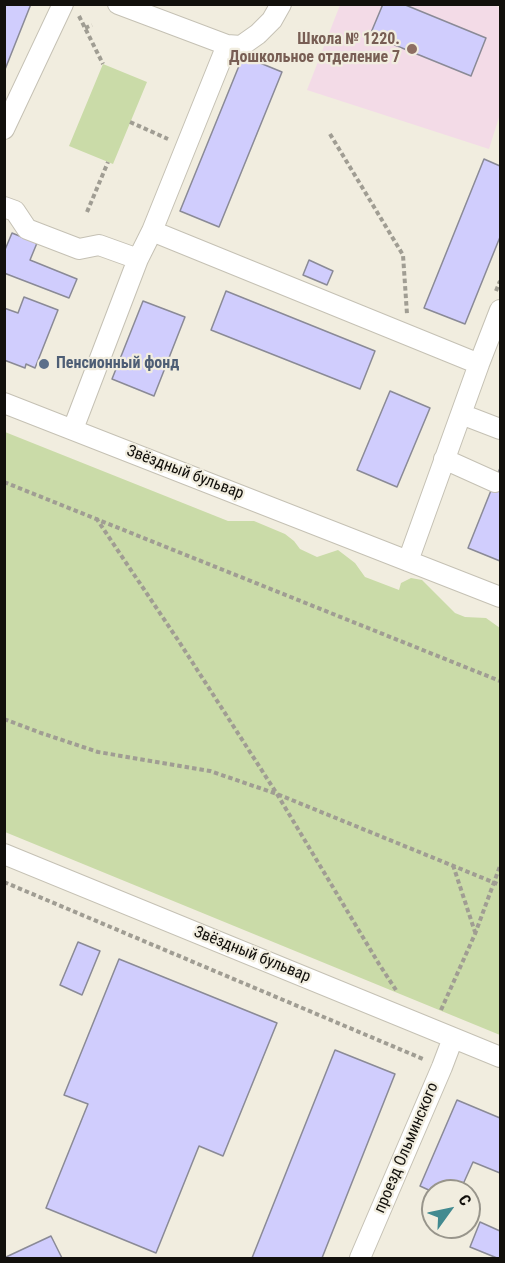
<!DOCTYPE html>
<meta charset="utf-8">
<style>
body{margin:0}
#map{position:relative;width:505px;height:1263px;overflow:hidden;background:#f1eddf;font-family:"Roboto Condensed",sans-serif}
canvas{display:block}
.frame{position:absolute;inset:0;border:6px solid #12100c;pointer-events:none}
.north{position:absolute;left:421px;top:1179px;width:60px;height:60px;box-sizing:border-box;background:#f1eddf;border:2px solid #98958b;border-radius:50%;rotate:57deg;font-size:16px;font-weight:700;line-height:24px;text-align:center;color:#12100c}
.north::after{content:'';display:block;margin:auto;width:21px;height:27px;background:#428a90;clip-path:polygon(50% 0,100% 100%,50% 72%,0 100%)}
</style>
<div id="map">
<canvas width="505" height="1263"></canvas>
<div class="frame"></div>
<div class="north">С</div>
</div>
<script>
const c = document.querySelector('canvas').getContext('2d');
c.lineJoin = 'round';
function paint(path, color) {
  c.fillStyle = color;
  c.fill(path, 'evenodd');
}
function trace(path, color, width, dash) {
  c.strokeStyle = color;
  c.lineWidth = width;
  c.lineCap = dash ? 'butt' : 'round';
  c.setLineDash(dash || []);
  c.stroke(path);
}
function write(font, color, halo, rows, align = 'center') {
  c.font = font + ' "Roboto Condensed",sans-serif';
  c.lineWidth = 4.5;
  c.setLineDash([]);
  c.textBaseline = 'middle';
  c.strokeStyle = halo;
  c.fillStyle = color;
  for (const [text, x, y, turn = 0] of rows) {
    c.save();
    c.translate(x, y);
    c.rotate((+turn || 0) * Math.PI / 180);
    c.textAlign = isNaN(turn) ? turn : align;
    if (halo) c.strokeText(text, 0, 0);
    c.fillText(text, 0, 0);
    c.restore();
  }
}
const education = new Path2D(`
 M493,4L500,8V114L489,149L307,90L340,5Z`);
const green = new Path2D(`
 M103,64L147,82L113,164L69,146Z
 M5,432L228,521H254L285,534L294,541L300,549L317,557L338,550L355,563L365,577L399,590L401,583L411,578L422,580L455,613L465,617L486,618L500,628V1035L5,832Z`);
const building = new Path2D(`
 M4,4H31L4,72Z
 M383,4H403L486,38L471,76L370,35Z
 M243,56L282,72L219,227L180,211Z
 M484,159L500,166V237L465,324L424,308Z
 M12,233L37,243L30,260L77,279L69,298L4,273V252Z
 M309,260L333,271L327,285L303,275Z
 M226,291L375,351L360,389L211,330Z
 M24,297L58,310L35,368L26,364L25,368L4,360V308L18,313Z
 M143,301L185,317L154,396L112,379Z
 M390,391L430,408L397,487L357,470Z
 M500,468V561L468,548Z
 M78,942L100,951L82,995L60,985Z
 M119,959L277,1023L223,1156L199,1146L156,1253L46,1208L88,1104L64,1095Z
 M335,1050L395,1074L322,1258H252Z
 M457,1100L500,1118V1173L473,1162L460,1191L433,1192L420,1186Z
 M480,1222L500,1231V1258H497L470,1247Z
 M51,1236L62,1258H7L6,1257Z`);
const path = new Path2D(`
 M79,16L103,64
 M85,28L92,25
 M130,122L168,139
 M330,134L403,255L407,314
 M87,212L108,162
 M496,291L500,281
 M4,482L500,681
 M96,518L178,640L277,794L379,964L396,990
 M4,719L41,733L98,752L210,771L277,794L500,885
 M453,865L475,932
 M4,882L423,1059
 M441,1010L475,934L500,866`);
const minor = new Path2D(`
 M118,4L227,45L241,46L258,34L272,20L281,4
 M4,129L63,4
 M4,207L15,211L27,229L79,249L99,245L138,259
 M152,231L479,364L500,310
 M4,403L500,597
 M461,414L500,429
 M73,429L138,259L152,231L227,45
 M444,459L495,482
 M408,561L479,364
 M4,854L500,1057
 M360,1258L442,1067L453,1038`);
const markers = [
 [412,49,6,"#8d6e63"],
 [44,364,6,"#5c6f8a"]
];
const educationNames = [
 ["Школа № 1220.",400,40],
 ["Дошкольное отделение 7",400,58]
];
const serviceNames = [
 ["Пенсионный фонд",56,364]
];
const streetNames = [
 ["Звёздный бульвар",185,473,21],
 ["Звёздный бульвар",252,955,22],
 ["проезд Ольминского",407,1148,-67]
];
paint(education, '#f3dbe7');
paint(green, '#cadba8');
paint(building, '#d0cdfd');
trace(building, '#8a8a96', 1.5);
trace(minor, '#c5c1b4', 22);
trace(path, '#a09d93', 4, [4.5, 3]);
trace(minor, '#fff', 20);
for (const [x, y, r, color] of markers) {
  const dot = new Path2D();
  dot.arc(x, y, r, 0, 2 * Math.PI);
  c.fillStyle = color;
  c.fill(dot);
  trace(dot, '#f1eddf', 2);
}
write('bold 16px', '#785e54', '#f1eddf', educationNames, 'right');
write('bold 16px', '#4e5e75', '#f1eddf', serviceNames, 'left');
write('16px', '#12100c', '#f1eddf', streetNames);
</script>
